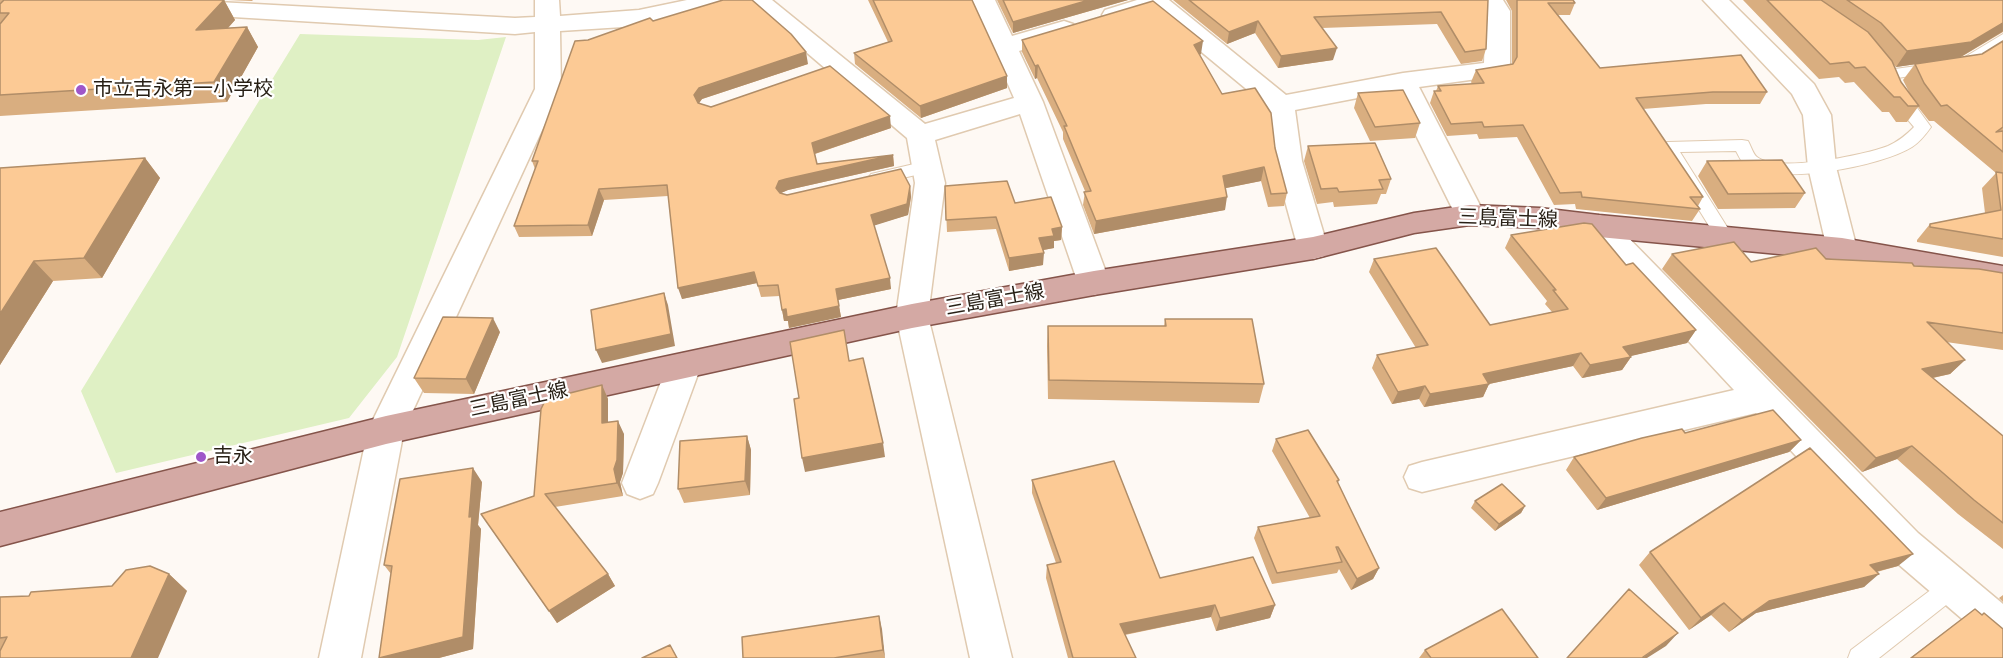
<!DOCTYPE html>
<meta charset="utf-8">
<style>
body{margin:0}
canvas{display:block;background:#fef9f4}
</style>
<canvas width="2003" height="658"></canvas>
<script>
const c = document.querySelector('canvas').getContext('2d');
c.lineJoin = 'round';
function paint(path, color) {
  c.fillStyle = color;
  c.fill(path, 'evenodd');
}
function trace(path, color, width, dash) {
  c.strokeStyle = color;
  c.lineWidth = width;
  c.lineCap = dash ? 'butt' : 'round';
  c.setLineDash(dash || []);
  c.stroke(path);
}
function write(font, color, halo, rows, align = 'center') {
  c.font = font + ' "Nunito Sans","Noto Sans JP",sans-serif';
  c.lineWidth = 4.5;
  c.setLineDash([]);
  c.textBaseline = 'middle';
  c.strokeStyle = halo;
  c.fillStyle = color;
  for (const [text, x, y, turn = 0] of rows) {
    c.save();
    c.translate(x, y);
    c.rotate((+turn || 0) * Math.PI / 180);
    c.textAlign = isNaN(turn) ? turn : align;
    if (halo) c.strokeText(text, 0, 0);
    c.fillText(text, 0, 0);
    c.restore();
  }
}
const green = new Path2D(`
 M300,34L478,40L506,37L397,357L349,418L116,473L81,391Z`);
const lane = new Path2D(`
 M2003,34V46L1969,67L1891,79L1885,77L1871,59L1874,56H1884L1895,69L1960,60Z
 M1898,88L1904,90L1931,127C1926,134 1920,142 1912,147C1882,166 1778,186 1746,166C1741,162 1739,156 1736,151L1680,152L1734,238L1731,242L1725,244L1719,242L1660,147L1662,143L1668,142L1742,140L1748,141C1751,146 1753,154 1757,157C1777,173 1865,155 1888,146C1899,141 1906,135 1914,127L1897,107L1890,93Z
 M927,161L933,163L936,167L933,171L877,184L871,182L868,178L871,174Z
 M1952,576L1960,580L1964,587L1960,594L1879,658H1848L1851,650L1944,580Z`);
const street = new Path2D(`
 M181,0L515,18L535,17V0H559L560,16L639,10L687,0H732L729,5L639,26L560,31L561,89L404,430L361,658H319L368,430L535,89V32L515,34L183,14L174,12L171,7L174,2Z
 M745,0H772L925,124L1014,98L971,0H995L1012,36L1064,21L1073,24L1077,29L1073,34L1019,51L1043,102L1110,283L1105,291L1094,295L1083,291L1078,283L1020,114L935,140L945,183L928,316L1012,658H970L896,316L915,183L907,138Z
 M1137,0H1169L1286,95L1403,73L1484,63L1486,11L1479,0H1503L1510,11V69L1506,75L1419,87L1485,215L1481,222L1470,225L1459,222L1394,91L1295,110L1302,161L1328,248L1324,256L1313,259L1302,256L1298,248L1274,161L1268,107L1152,11L1114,22L1105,20L1102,15L1105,10Z
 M1703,0H1729L1814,84L1831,115L1836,167L1857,249L1853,257L1842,260L1831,257L1827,249L1808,167L1803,115L1792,94Z
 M1599,215L1610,219L1918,533L2003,604V648L1989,642L1890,557L1756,413L1422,492L1409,488L1404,477L1409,466L1422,462L1734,390L1588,233L1584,226L1588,219Z
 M684,353L696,357L701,366L658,483L653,494L640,499L627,494L622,483L667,366L672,357Z`);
const primary = new Path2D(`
 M1470,205L1540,208L1599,215L1842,238L2003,266V288L1842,260L1599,237L1540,228L1470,225L1414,233L1313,259L1094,295L912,328L386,444L0,546V512L386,416L912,304L1094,271L1313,237L1414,213Z`);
const wall = new Path2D(`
 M0,0H224L235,20L228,28L247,27L258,47L227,102L0,116Z
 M228,0H253L252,1Z
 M868,0H972L1007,76V88L921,118L855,64L854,53L888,42Z
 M997,0H1128L1013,33Z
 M1173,0H1488L1486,49L1482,61L1461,64L1437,24L1322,28L1333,60L1278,68L1255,33L1227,44Z
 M1506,0H1573L1575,3L1570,15H1557L1600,68L1767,92L1760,104H1706L1643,109L1703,197L1698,206L1700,209L1692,221L1576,209L1575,204L1554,205L1517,137L1479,139L1477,134L1447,136L1430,103L1434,91H1436L1438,86L1472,84L1471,82L1476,70L1512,64V11Z
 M1743,0H2003V32L1961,57L1982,54L2003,41V257L1917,242V240L1930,224L1985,213L1982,188L1996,173L1934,121H1929L1918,107L1907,122H1896L1889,112H1882L1854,82L1845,83L1839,77L1819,79ZM1930,62L1915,64L1903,80L1910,94L1901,82L1893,64L1896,67Z
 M653,21L808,64L702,99L699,103L711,107L891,128L815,154L817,164L893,155L894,166L788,190L781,193L787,195L910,186L911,197L908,215L874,225L891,289L838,300L841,317L789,328L788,321H784L780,296L761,297L757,283L682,299L668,196L604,200L592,236L519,237L514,226L535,169L532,161L588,40Z
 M1022,40L1201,54L1200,55L1222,94L1275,148L1287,193L1284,206L1268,207L1261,181L1226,188L1225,210L1094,234L1083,205L1085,191L1063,139V132L1037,78L1035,79L1022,52Z
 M1358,93L1420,123L1415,138L1370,141L1354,108Z
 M1308,146L1391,179L1386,194H1381L1377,204L1334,207L1333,202L1317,204L1304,161Z
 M145,158L160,178L102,278L53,281L0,365V168Z
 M1707,161L1805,193L1795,208L1718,209L1698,176Z
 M945,186L1015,203L1062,227L1061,240L1054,241V248L1043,250V265L1009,271L996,229L947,232Z
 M1511,235L1626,265L1696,330L1687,343L1630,356L1631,357L1622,370L1582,378L1573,366L1489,384L1483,397L1424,407L1419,399L1392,404L1372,368L1377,355L1416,348L1369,272L1374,259L1490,325L1552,312L1545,304L1547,301L1505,248Z
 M1672,254L1751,262L1826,259L2003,273V350L1946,342L1965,360L1950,374L1933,378L2003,436V549L1958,514L1897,459L1862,472L1662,269Z
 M1165,319L1264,384L1259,403L1048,399L1047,346L1048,326H1164Z
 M500,332L474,394L424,393L414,378Z
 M602,385L608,399V422L624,434L623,473L620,482L623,496L555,507L608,574L615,586L557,623L481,514L534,496Z
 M1685,433L1801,440L1789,452L1597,510L1566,470L1574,457Z
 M747,436L751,450L750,495L684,503L678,489Z
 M1276,439L1339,480L1338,483L1379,568L1373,579L1351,590L1339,569L1337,573L1272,584L1254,538L1258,527L1310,518L1272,451Z
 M1032,480L1160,578L1275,605L1270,618L1216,631L1211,617L1125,635L1136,658H1068L1046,578L1047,565L1056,563L1032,493Z
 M482,482L478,525L481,529L473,649L439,658H379L391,574L384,565Z
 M1475,501L1525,506L1521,513L1495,531L1471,508Z
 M1650,552L1898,566L1877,572L1864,587L1756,613L1729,632L1711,615L1689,630L1639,565Z
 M169,574L187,591L0,658V597L29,596L112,586Z
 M2003,595V602L1999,598Z
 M1975,609L1982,615L2003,658H1910Z
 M879,616L885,658H743Z
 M1425,650L1538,658H1419Z`);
const shadedWall = new Path2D(`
 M224,0L235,20L209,49L196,30Z
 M1089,0H1128L1013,33V22Z
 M1258,21L1255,33L1227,44L1229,32Z
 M2003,23V31L2002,32L1959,58L1896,67L1907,51Z
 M247,27L258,47L227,102L214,82Z
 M1203,41L1201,54L1192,58L1194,45Z
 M1337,48L1333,60L1278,68L1281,56Z
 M806,52L808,64L702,99L697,106L694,95L699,88Z
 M1038,65L1037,78L1035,79V66Z
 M1007,76V88L921,118L920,106Z
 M890,116L891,128L814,154L812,143Z
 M893,155L894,166L788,190L781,193L778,199L776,188L779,181L786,179Z
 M145,158L160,178L102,278L84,258Z
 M1264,167L1261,181L1221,189L1223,176Z
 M910,186L911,197L908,215L873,226L871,215Z
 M599,189L604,200L592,236L588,225Z
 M1227,197L1225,210L1094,234L1096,221Z
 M1062,227L1061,240L1054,241V248L1038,251L1039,238L1052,229Z
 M1044,253L1043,265L1009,271V258Z
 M34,261L53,281L0,365V314Z
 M754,272L757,283L682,299L678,288Z
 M890,278L891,289L838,300L836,289Z
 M664,293L668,305L675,346L602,363L596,350Z
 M839,306L841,317L789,328L788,321H784L782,310Z
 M493,318L500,332L474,394L466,379Z
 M1696,330L1687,343L1614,360L1623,347Z
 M1581,353L1573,366L1489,384L1483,397L1424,407L1430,394L1483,374Z
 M1631,357L1622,370L1582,378L1590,365Z
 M1965,360L1950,374L1908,383L1922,369Z
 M602,385L608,399V437L602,423Z
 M1425,386L1419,399L1392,404L1398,392Z
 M618,421L624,434L623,473L620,482L623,496L617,483L614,469Z
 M747,436L751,450L750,495L745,481Z
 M1801,440L1789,452L1597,510L1606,498Z
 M883,443L885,457L805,472L802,458Z
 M1912,446L1897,459L1862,472L1876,458Z
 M473,468L482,482L478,525L481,529L473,649L439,658H380L469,517Z
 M1525,506L1521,513L1495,531L1499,524Z
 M1913,554L1898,566L1855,577L1870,565Z
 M1379,568L1373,579L1351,590L1357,579Z
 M169,574L187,591L158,658H131Z
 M608,574L615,586L557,623L549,611Z
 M1879,574L1864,587L1756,613L1729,632L1742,620L1769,601Z
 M1724,603L1711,615L1689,630L1701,618Z
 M1215,605L1211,617L1117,636L1120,624Z
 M1275,605L1270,618L1216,631L1220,618Z
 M879,616L882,629L885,658L883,650Z
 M1678,633L1666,646L1647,658H1642Z`);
const building = new Path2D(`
 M4,0H224L196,30L247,27L214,82L0,95V24L9,13H0V4Z
 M723,0H752L791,34L806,52L699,88L694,95L698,103L711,107L830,66L890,116L812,143L817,164L893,155L786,179L779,181L776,188L780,193L787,195L901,169L910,186L907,204L871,215L890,278L836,289L839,306L787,317L786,309L782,310L778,285L758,286L754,272L678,288L667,185L599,189L588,225L514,226L538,161H532L575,41L588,40L650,18L653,21Z
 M873,0H972L1007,76L920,106L854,53L892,41Z
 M1003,0H1089L1013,22Z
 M1189,0H1488L1486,49L1465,52L1441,12L1314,17L1337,48L1281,56L1258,21L1229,32Z
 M1517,0H1573L1575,3H1548L1600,68L1741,55L1767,92H1713L1636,98L1703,197H1690L1700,209L1582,197L1581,192L1560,193L1523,125L1484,127L1482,122L1451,124L1434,91H1441L1438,86L1484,83L1476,70L1513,64L1517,57Z
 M1767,0H1821L1868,32L1892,61L1901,82L1919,106H1908L1900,97H1894L1865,67L1855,68L1849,62L1830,64Z
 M1847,0H2003V23L1971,42L1907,51L1881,23Z
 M1153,1L1203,41L1194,45L1222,94L1255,88L1271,113L1275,148L1287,193L1271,194L1264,167L1223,176L1227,197L1096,221L1084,192L1091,191L1064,126H1067L1038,65L1035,66L1022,40Z
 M2003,41V127L1996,132L2003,131V152L1947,105L1941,106L1924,83L1915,64L1982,54Z
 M1403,90L1420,123L1375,127L1358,93Z
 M1375,143L1391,179L1379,180L1383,189L1339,192L1337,188L1321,189L1308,146Z
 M145,158L84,258L34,261L0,314V168Z
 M1782,160L1805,193L1728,194L1707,161Z
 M1996,172L2003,173V239L1930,227V224L2001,210Z
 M1007,181L1015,203L1051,197L1062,227L1052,229L1054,236L1039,238L1044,253L1009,258L996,217L946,220L945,186Z
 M1584,223L1592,224L1626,265L1633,263L1696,330L1623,347L1631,357L1590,365L1581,353L1483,374L1489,384L1430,394L1425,386L1398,392L1377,355L1428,345L1374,259L1436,248L1490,325L1568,309L1553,290H1556L1511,235Z
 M1734,242L1751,262L1816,248L1826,259L1912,263L1914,266L1979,269L2003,273V333L1927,322L1965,360L1922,369L2003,436V523L1974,500L1912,446L1876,458L1672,254Z
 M664,293L671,334L596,350L591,310Z
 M443,317L493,318L466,379L414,378Z
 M1165,319H1252L1264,384L1049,380L1048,326H1166Z
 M844,330L849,361L863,358L883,443L802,458L794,399L799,398L790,342Z
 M602,385V423L618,421L617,460L614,469L617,483L545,494L608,574L549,611L481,514L534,496L541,409L546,399Z
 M1773,410L1801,440L1606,498L1574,457L1642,438L1682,429L1685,433Z
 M1308,430L1339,480L1337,481L1379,568L1357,579L1338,547H1336L1342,562L1277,573L1258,527L1320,516L1276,439Z
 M747,436L745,481L678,489L680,441Z
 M1810,448L1913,554L1870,565L1879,574L1769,601L1742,620L1724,603L1701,618L1650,552Z
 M1114,461L1160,578L1253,557L1275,605L1220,618L1215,605L1120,624L1136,658H1073L1047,565L1061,562L1032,480Z
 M473,468L469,517L472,516L463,637L379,658L392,566L384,565L400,479Z
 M1502,484L1525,506L1499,524L1475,501Z
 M150,566L169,574L131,658H0V651L7,637L0,638V597L29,596L31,592L112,586L126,570Z
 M1629,589L1678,633L1643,657L1645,658H1567Z
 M1502,609L1538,658H1431L1425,650Z
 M1975,609L1982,615L1984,613L2003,629V658H1911Z
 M879,616L883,650L834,658H743L742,637Z
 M670,645L677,658H642Z`);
const markers = [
 [81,90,6,"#9f56c9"],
 [201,457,6,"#9f56c9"]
];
const poiNames = [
 ["市立吉永第一小学校",93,90],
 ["吉永",213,457]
];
const streetNames = [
 ["三島富士線",1508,220,2],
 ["三島富士線",995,301,-10],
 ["三島富士線",519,401,-12]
];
paint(green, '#dff0c4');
trace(lane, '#e0cab0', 2);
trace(street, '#e0cab0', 3);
trace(primary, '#85544a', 3);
paint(lane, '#fff');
paint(street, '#fff');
paint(primary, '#d4a9a4');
paint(wall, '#d9ae80');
paint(shadedWall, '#b08d68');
paint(building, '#fcca95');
trace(building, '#b08d68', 1.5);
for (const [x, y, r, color] of markers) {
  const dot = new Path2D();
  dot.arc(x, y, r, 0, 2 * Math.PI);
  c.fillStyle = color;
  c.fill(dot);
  trace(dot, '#fff', 2);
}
write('20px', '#271f15', '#fff', poiNames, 'left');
write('20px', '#271f15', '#fff', streetNames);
</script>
